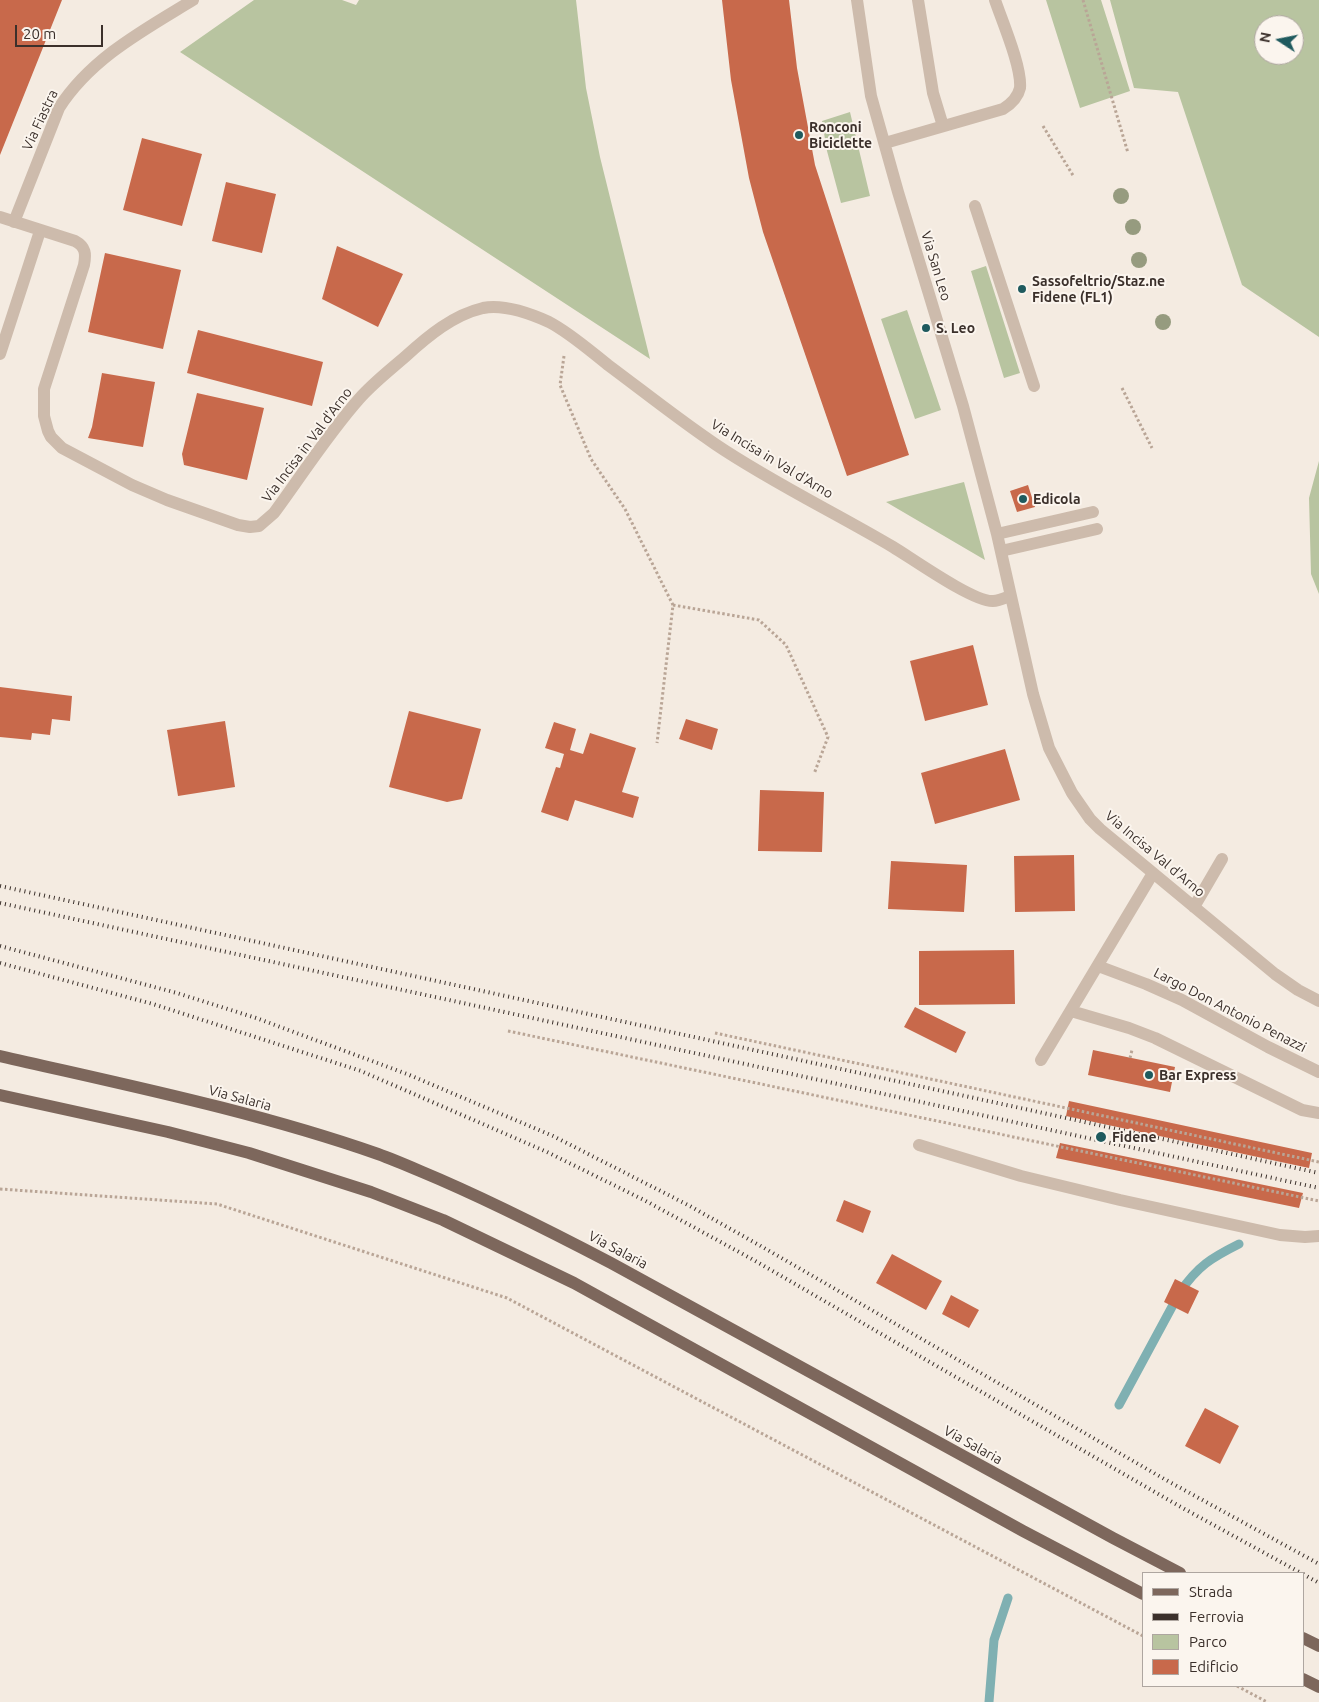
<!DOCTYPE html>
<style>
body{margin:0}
#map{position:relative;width:1319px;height:1702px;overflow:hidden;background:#f4ebe1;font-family:Ubuntu,sans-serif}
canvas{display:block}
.legend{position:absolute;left:1142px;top:1572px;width:162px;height:115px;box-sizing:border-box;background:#fbf5ee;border:1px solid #aea6a0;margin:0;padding:6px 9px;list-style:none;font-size:15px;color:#3b302b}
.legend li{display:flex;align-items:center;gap:10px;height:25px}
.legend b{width:25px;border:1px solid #aea6a0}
.north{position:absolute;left:1254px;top:15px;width:50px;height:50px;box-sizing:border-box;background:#fbf5ee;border:1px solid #aea6a0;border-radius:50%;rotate:281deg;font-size:14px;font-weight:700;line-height:20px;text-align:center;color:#3b302b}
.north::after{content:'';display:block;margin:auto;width:18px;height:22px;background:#1f5a5e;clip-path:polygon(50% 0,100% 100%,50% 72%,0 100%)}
.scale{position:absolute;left:15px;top:25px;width:88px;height:22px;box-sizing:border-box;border:2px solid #3b302b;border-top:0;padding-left:6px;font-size:15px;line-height:18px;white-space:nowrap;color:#3b302b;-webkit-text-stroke:4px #fbf5ee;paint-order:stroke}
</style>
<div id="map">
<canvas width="1319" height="1702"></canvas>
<ul class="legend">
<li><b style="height:6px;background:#7d675c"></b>Strada</li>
<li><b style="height:6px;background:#3b302b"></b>Ferrovia</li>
<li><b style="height:14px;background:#b8c4a0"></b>Parco</li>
<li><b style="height:14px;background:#c8694b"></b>Edificio</li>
</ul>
<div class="north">N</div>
<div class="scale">20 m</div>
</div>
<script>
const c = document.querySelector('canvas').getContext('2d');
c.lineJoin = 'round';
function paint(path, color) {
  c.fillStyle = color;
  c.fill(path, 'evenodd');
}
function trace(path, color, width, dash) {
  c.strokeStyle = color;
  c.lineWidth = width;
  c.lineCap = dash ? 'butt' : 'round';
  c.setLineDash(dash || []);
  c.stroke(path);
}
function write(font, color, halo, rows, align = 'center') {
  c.font = font + ' Ubuntu,sans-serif';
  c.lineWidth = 4;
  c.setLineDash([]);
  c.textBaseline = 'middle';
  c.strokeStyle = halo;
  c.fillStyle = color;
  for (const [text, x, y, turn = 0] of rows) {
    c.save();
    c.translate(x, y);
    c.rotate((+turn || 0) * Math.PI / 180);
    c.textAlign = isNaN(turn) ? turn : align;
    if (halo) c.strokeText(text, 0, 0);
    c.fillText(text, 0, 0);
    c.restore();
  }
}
const green = new Path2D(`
 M254,0H342L356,5L359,0H576L586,88L600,157L650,359L180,52Z
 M1046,0H1101L1130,91L1080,108Z
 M1110,0H1319V337L1242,285L1178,92L1134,88ZM1264,25H1294V55H1264Z
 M850,112L870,196L841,203L827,151L822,121Z
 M986,266L1020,373L1004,378L971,271Z
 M907,310L941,410L915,419L881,319Z
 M1319,461V594L1311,574L1309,498Z
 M964,482L985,560L886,502Z`);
const stream = new Path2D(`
 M1119,1405L1180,1292C1198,1266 1211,1258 1239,1244
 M989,1702L994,1640L1008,1598`);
const building = new Path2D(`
 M0,0H62L0,155Z
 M722,0H789L797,68L815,165L909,455L847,476L763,232L749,178L731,80Z
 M142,138L202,154L182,226L123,210Z
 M226,182L276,194L262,253L212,241Z
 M337,246L403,274L378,327L322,299Z
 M105,253L181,270L163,349L88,332Z
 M198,330L323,362L312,406L187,373Z
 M102,373L155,382L143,447L88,438L92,427Z
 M197,393L264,408L247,480L184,465L182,454Z
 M1028,485L1035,507L1017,512L1010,491Z
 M973,645L988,705L925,721L910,661Z
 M0,687L72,696L70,721L52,719L50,735L32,733L31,740L0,737Z
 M409,711L481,729L462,799L447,802L389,787Z
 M686,719L718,729L712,750L679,739Z
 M225,721L235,787L178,796L167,730Z
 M554,722L576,729L570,750L583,754L590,733L636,748L622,792L639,797L633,818L575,800L568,821L541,812L556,767L560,768L564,754L545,748Z
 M1005,749L1020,800L935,824L921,773Z
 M760,790L824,792L822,852L758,851Z
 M1074,855L1075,911L1015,912L1014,856Z
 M891,861L967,865L964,912L888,909Z
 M1014,950L1015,1004L919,1005V951Z
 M915,1007L966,1032L956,1053L904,1027Z
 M1093,1050L1175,1067L1170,1092L1088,1075Z
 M1069,1101L1312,1153L1309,1168L1066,1116Z
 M1060,1143L1303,1193L1299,1208L1056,1158Z
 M844,1200L871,1211L863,1233L836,1221Z
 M892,1254L942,1281L926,1310L876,1283Z
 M1175,1279L1199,1291L1188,1314L1164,1302Z
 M951,1295L979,1310L969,1328L942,1314Z
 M1205,1408L1239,1426L1220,1464L1185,1446Z`);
const path = new Path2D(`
 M1083,0L1128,153
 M1043,126L1074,177
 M564,356L560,385L591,459L625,509L673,605L657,743
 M1122,388L1152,448
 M673,605L759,620L786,645L828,737L814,774
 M508,1031L1319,1201
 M715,1033L1319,1162
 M1130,1058L1132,1050
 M0,1189L217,1204L507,1298L1143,1636
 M1237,1686L1267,1702`);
const minor = new Path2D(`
 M857,0L871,96L898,192L963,406L997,534L1033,694L1049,748L1072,793L1090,819L1100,829L1275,974L1298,990L1319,1001
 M918,0L933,93L943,126
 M885,143L1003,109C1011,104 1018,97 1020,88C1022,67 1002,21 995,0
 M975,206L1034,386
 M0,217L75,241C86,247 86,254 84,265L44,389V416L48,431L51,437L62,448L132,485L167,500L238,525L250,527L259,526L274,513C302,475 328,434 359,399C373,383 390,370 406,356C428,336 453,315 483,308C504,304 529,313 549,322C570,333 589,350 608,365C643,391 678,419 715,444C771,482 834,512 893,547C913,559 973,602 993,601C998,601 1005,598 1010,596
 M14,222L59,108C91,58 144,30 193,0
 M0,354L40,231
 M997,534L1093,512
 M1001,551L1097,529
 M1194,907L1222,859
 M1098,966L1146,984L1182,1000L1268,1047L1319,1072
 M1071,1011L1129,1028L1155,1038L1302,1110L1319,1113
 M1041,1060L1153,873
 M919,1145L1021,1176L1120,1200L1280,1235L1305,1237L1319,1236`);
const major = new Path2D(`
 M0,1056C126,1085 255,1111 378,1154C392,1159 406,1165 420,1171C485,1198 548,1230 611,1263L1113,1538L1180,1573
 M0,1095L168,1132L249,1153L371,1192L443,1220L574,1283L1023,1531L1143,1594
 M1303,1638L1319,1646
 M1303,1679L1319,1687`);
const rail = new Path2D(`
 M0,886L1319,1173
 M0,903L1319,1188
 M0,946L177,993L256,1018L407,1074L553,1136L688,1205L759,1245L1166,1480L1319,1564
 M0,963L153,1004L361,1071L547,1152L644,1200L750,1258L1179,1506L1301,1573
 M1303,1574L1319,1583`);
const trees = [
 [1121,196],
 [1133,227],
 [1139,260],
 [1163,322]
];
const markers = [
 [799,135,5,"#1f5a5e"],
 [1022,289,5,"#1f5a5e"],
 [926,328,5,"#1f5a5e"],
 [1023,499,5,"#1f5a5e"],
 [1149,1075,5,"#1f5a5e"],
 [1101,1137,6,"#1f5a5e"]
];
const streetNames = [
 ["Via Fiastra",40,120,-65],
 ["Via San Leo",936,266,73],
 ["Via Incisa in Val d'Arno",307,445,-53],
 ["Via Incisa in Val d'Arno",772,459,31],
 ["Via Incisa Val d'Arno",1155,854,40],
 ["Largo Don Antonio Penazzi",1230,1010,27],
 ["Via Salaria",240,1098,15],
 ["Via Salaria",618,1250,28],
 ["Via Salaria",973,1445,29]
];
const poiNames = [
 ["Ronconi",809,127],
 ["Biciclette",809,143],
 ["Sassofeltrio/Staz.ne",1032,281],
 ["Fidene (FL1)",1032,297],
 ["S. Leo",936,328],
 ["Edicola",1033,499],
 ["Bar Express",1159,1075],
 ["Fidene",1112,1137]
];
paint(green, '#b8c4a0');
trace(stream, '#7fb0b2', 9);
paint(building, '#c8694b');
trace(path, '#b9a596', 3, [2.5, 2.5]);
trace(minor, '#cdbbac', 12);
trace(major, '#7d675c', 12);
trace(rail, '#3b302b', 4, [1, 4]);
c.fillStyle = '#969b7f';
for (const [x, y] of trees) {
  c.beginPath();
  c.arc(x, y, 8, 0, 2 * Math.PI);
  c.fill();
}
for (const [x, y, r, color] of markers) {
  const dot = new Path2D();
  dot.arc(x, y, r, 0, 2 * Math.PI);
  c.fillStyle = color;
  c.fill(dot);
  trace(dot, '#fbf5ee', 2);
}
write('14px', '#3b302b', '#fbf5ee', streetNames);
write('bold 14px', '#3b302b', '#fbf5ee', poiNames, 'left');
</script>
